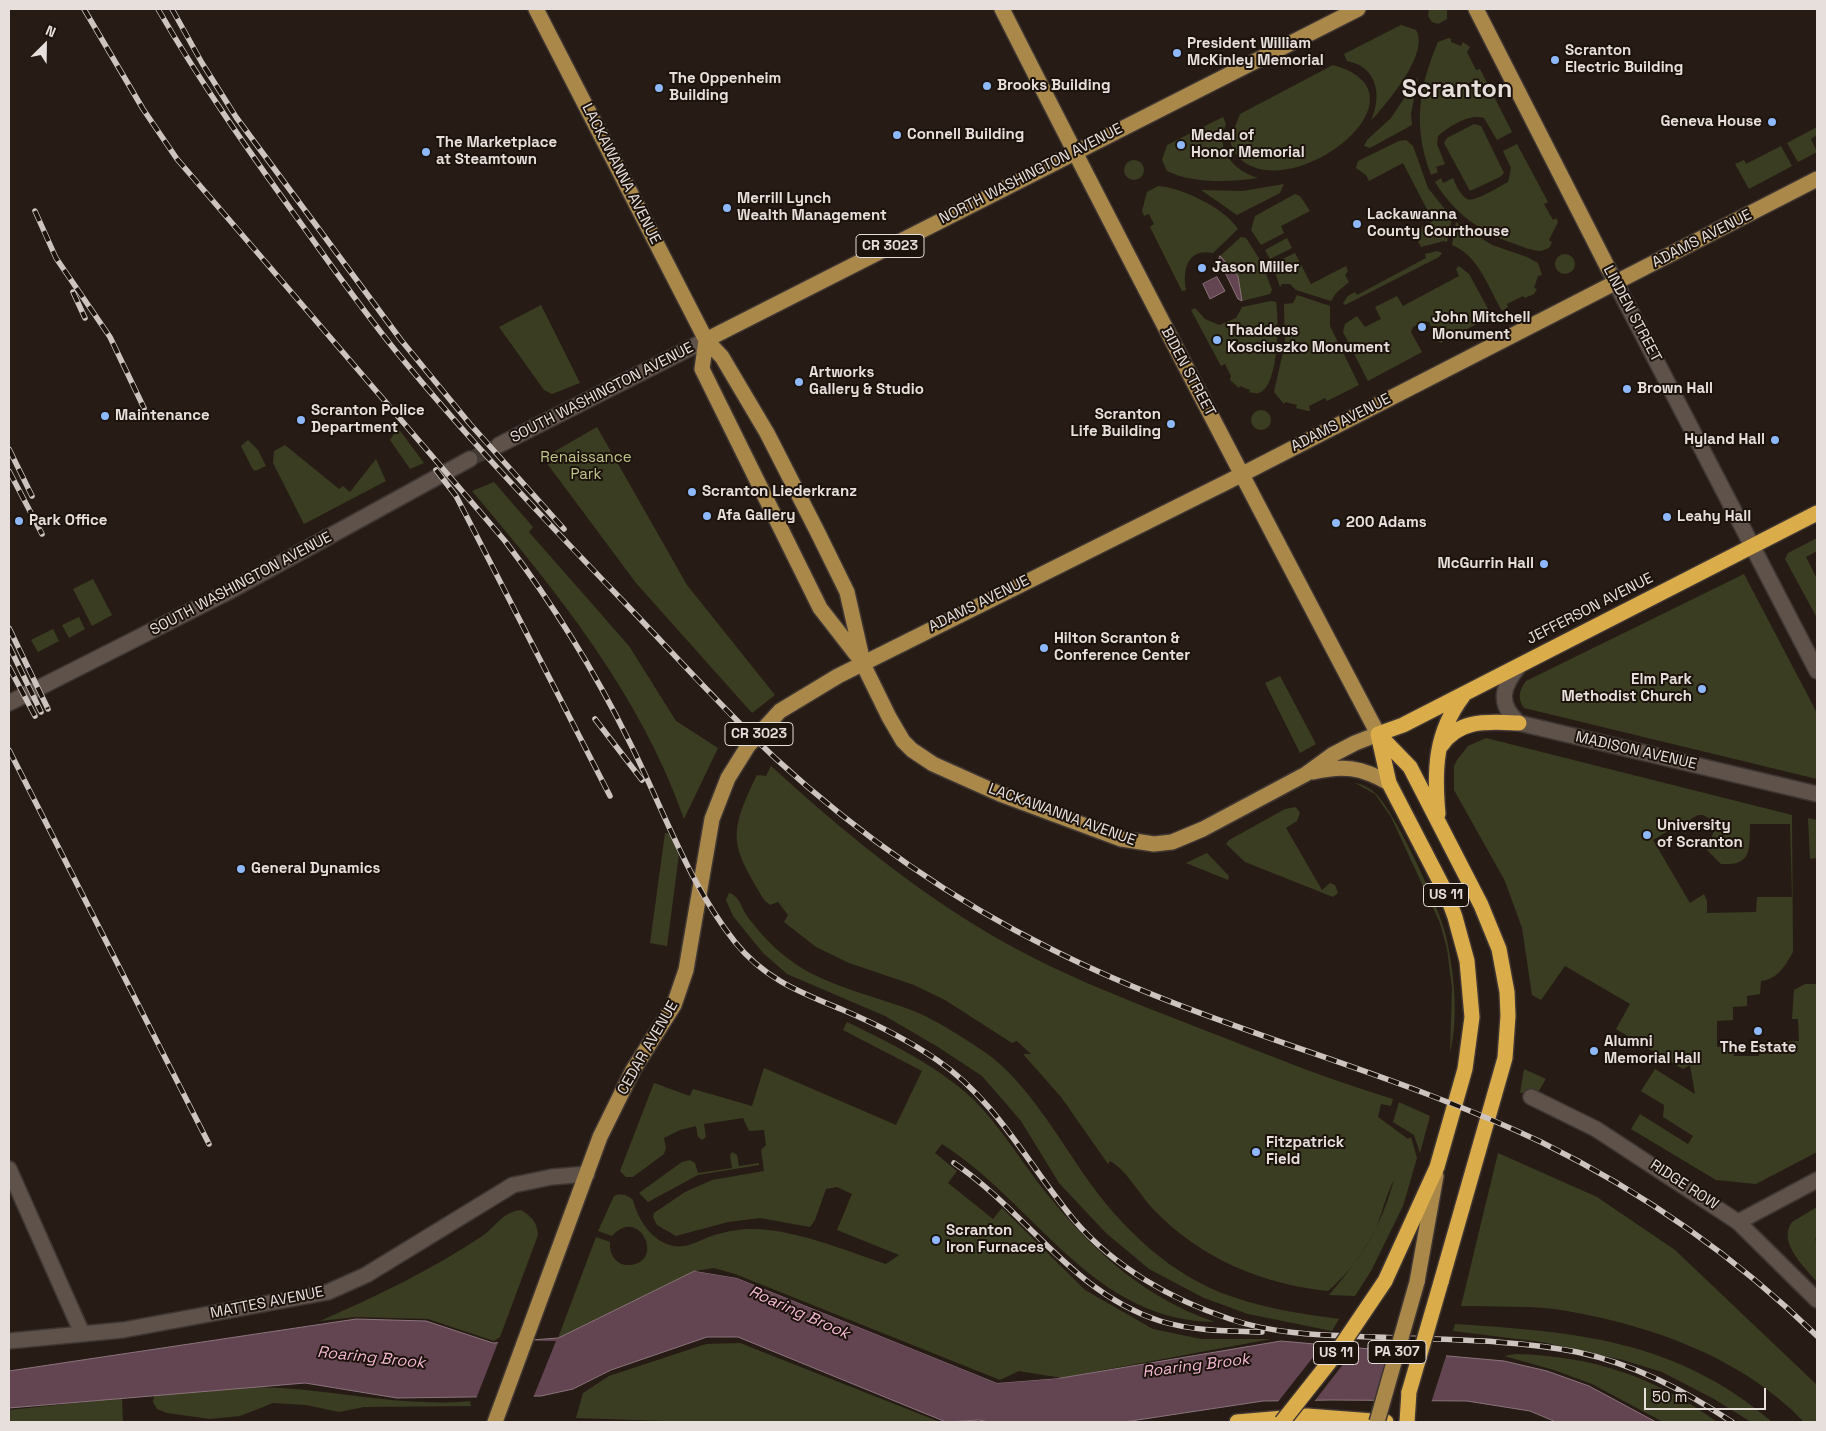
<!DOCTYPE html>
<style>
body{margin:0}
#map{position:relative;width:1826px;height:1431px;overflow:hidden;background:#261c15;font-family:"Space Grotesk",sans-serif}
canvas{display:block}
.frame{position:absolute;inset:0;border:10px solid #e7dfdb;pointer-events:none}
.north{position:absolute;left:20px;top:20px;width:50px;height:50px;-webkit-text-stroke:4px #1d130d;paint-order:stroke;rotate:23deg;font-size:14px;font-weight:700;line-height:20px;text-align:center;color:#e7dfdb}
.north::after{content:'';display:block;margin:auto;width:18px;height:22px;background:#e7dfdb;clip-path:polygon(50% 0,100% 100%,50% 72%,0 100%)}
.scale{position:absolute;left:1644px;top:1388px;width:122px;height:22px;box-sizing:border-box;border:2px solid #e7dfdb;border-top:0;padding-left:6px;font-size:15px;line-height:18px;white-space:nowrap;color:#e7dfdb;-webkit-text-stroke:4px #1d130d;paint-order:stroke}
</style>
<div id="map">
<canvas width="1826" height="1431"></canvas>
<div class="frame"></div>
<div class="north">N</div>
<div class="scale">50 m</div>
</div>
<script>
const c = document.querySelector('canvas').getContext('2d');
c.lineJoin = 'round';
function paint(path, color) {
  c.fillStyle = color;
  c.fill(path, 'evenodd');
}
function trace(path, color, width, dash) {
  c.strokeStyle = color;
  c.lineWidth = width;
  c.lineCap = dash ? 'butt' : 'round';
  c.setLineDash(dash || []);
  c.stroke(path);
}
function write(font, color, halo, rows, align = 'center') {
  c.font = font + ' "Space Grotesk",sans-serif';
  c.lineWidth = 4;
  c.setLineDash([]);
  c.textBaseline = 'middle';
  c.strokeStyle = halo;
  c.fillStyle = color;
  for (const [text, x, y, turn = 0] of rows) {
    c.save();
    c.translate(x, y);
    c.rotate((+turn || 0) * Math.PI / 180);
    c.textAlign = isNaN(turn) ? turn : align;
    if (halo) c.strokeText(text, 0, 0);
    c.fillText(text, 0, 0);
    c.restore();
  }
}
const green = new Path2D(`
 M1429,9H1447V19L1438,24L1432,22L1428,16Z
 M1401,25L1416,30C1430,54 1386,104 1371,121C1382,96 1378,67 1347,61L1344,54Z
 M1449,38L1451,39V42L1461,46L1463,42L1470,47L1467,52L1476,70L1480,69L1512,132L1497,140L1484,118C1470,113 1449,126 1438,136L1437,144L1445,164L1436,167L1438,172L1431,175C1413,127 1418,89 1438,42Z
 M1333,65C1431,92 1310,193 1251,166C1240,161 1233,153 1230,140L1240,114Z
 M1418,77L1411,114L1412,125L1370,148L1364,146L1367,140L1391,118Z
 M1223,117L1226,124C1214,149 1234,171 1258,178C1230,182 1193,184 1167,171L1162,160L1167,145Z
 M1474,124L1481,126L1504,173L1500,177L1470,191L1444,143L1447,138Z
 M1817,127V135L1811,139L1817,152L1798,162L1787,143Z
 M1406,140L1413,146L1428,188L1452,218L1447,242L1444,241L1421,247L1413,232L1433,221L1403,163L1369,181L1366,175L1356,168L1358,161L1399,141Z
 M1517,144L1548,202L1544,204L1553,220L1556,218L1558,222L1549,240L1552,242L1549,248L1541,251C1533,251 1523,247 1515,244C1480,232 1454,213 1435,182L1441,178L1443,183L1453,178C1456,185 1460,195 1467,199C1474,203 1500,186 1508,182L1511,168L1503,151Z
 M1781,146L1792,166L1749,189L1735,164L1744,160L1746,164Z
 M1124 170a10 10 0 1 1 20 0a10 10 0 1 1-20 0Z
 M1284,184L1280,193L1237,215L1201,190L1243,191Z
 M1158,186C1181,187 1226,209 1238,229L1213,253C1188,248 1182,269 1186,290L1182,291L1150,227L1154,224L1149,214L1144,216L1142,211L1147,192Z
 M1295,194L1300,196L1310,211L1281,226L1284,233L1261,245L1251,230L1255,216Z
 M1456,222L1492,245L1527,257L1538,263L1542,275L1538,276L1534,288L1537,289L1534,294L1525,298L1523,296L1507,304L1508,307L1502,311C1488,287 1479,256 1452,245Z
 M1241,237L1246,238L1262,263L1272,290L1270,294L1242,301L1238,276L1220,256Z
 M1287,238L1292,248L1270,259L1265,250Z
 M1437,251L1442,253L1439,257L1345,305L1343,303L1348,296L1355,292L1357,295L1426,258L1425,254Z
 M1295,253L1311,284L1346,266L1348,271L1345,275L1349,282L1336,293L1331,301L1296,290L1290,284H1282L1280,287L1272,264Z
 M1555 264a10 10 0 1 1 20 0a10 10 0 1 1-20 0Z
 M1459,266L1469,274L1492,316L1440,343L1429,322L1425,321L1413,327L1411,332L1422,352L1368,381L1343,332L1345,324L1357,316L1365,327L1381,319L1375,307L1397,296L1403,306L1459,276L1456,269Z
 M1297,295L1330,306V326L1359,385L1327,401L1325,398L1309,406L1310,411H1308L1296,408L1297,405L1285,402L1284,404L1274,392L1285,343L1284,304L1293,303Z
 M1271,301L1276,302C1279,320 1279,382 1261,392C1257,394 1253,393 1249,392L1250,390L1240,386L1239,388L1230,380L1231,376L1225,364L1221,366L1191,310L1195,308L1205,319L1219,325L1236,318L1242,307Z
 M541,305L580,383L552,394L544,390L499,327Z
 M1251 420a10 10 0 1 1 20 0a10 10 0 1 1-20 0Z
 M597,427L687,585L775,695L752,713L636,583L543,458Z
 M398,428L424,463L410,469L390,440Z
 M248,440L258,450L266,466L255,471L252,468L241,446Z
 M285,445L339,489L343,486L350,492L376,459L386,481L304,524L273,463L274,451Z
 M494,482L533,527L529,532L629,646L676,721L718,748L684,819C641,695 555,589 472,491Z
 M1817,538V551L1806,557L1817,579V618L1785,559L1788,553Z
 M1744,574L1817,713V779L1524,708C1517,698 1519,691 1526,681Z
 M93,579L112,615L92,626L73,589Z
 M79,617L85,629L69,638L62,625Z
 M53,629L59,641L38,652L31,640Z
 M1280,676L1316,744L1300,753L1265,683Z
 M1486,738L1792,815L1793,952C1785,966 1778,979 1761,981L1760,994L1747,996V1006L1733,1007V1020L1717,1021V1047L1733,1046L1734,1056H1759V1054L1771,1053V1042L1799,1041L1798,1019H1792L1794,990L1805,984H1817V1152L1756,1184L1716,1180L1631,1129L1640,1114L1688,1144L1693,1136L1663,1117L1664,1105L1641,1091L1655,1069L1695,1094L1690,1065L1683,1069L1616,1029L1630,1004L1565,966L1541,1000L1532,995L1522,928L1505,881L1454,790V766L1457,760L1468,746ZM1698,815H1703L1714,821L1715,828L1707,850L1721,864C1753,866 1749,849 1750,824H1790L1792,897H1757L1756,912L1707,913V901L1704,894L1690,903L1653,840L1685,821L1688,825L1691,819Z
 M771,766C840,829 913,889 993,936C1060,975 1133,1002 1204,1030C1266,1054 1329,1080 1393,1099L1391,1106L1381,1104L1378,1117L1408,1139L1411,1137L1417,1158L1403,1206L1371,1271L1355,1296L1329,1295C1362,1256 1380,1230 1394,1180C1387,1193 1383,1209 1378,1223C1368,1248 1348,1274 1328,1291C1262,1284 1202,1259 1155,1211C1140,1196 1128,1171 1110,1161L1108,1164L1061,1097L1023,1054H1031L1017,1041L1012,1043L945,1000L914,985L849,963L816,947L784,922L788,915L778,902L770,905L765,901C731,845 727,836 757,775L766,776Z
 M1355,783C1362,784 1370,788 1375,793C1395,811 1440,909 1446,936C1454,973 1459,1015 1450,1053L1452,988L1447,949L1440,923L1391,817L1375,794Z
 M1296,807L1300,813L1297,821L1286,828L1322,890L1330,883L1335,885L1338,893L1333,897L1245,862L1226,844L1229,840L1285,809Z
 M1808,818L1817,820V858L1810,859Z
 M665,833L671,834L679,854L667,946L650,943Z
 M1207,853L1229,876L1228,880L1186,863Z
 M729,893C739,896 740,904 745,913C759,933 776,951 797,965C832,988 877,996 916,1012C936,1020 967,1040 986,1053C1024,1079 1059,1138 1085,1176C1121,1228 1172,1277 1233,1297C1268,1309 1303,1314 1339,1319L1332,1331L1248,1314L1204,1298L1149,1269L1106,1233L1059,1183L1021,1121L982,1076L938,1047L885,1016L787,974L763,953L733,916L726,900Z
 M847,1022C892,1044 936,1065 973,1099C997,1123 1016,1153 1036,1180C1084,1242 1138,1296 1215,1322C1092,1321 1035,1203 942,1144L935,1153L957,1171L948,1183L993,1219L1002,1208L1085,1290L1153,1329L1201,1339H1271L1061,1378L1019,1371L1000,1380L735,1274L714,1268L695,1271L558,1338L596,1237L610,1242C609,1254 616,1266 630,1265C666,1262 639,1205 612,1236L598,1231L614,1196C622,1193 627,1195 633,1200C638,1220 652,1242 674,1246C688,1249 705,1237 718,1234C728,1231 742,1229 752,1229C795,1229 846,1251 886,1264L899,1255L837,1230L852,1194L837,1187L826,1189L815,1220L810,1227L760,1218L728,1222L676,1236L657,1225L653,1217L654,1213L685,1192L712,1180L764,1171L761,1150L766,1145L764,1130L749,1131L743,1118L704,1124L706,1137L702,1140L698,1137L696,1126L680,1130L664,1138L666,1148L664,1154L633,1177H626L620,1171L654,1083L690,1096L693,1089L752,1106L764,1068L896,1125L922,1071L843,1030Z
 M1524,1069L1546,1079L1538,1092L1520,1093Z
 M1399,1102L1430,1116L1420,1153L1414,1135L1393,1122Z
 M732,1152L737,1155L739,1166L759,1163V1165L698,1175L648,1202L639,1193L682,1162L690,1160L695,1163L698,1173L732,1168L730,1156Z
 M1498,1153L1597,1197L1675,1250L1817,1385V1422H1804C1743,1358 1653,1326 1567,1311C1534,1305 1495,1307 1461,1306Z
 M1817,1207V1237L1815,1239L1817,1244V1282C1805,1267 1777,1243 1792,1222Z
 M521,1210C532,1217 537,1222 538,1235L500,1337L494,1341L428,1319L356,1317L320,1321C375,1297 431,1270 481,1237C496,1227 502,1212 521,1210Z
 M1455,1324C1576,1332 1675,1339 1772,1422H1751L1714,1399L1662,1372L1623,1360L1542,1342L1453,1331Z
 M739,1343H740L940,1422H696L576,1418L583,1393L609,1376L706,1344Z
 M1516,1354C1593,1356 1655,1377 1717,1422H1663L1592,1384L1554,1370L1504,1356Z
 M258,1387C329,1388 399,1408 470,1401L471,1406L364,1407L339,1412L306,1405L273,1403L240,1416L210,1419L167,1413L157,1409L153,1402L154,1395Z
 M122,1398L123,1422H9V1410Z`);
const water = new Path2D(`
 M1220,256L1238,276L1242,301L1238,299L1219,260Z
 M1217,277L1225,291L1210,299L1203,284Z
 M695,1271L737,1278L997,1383L1061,1378L1281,1341L1504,1361L1547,1371L1589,1386L1656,1422H1556L1530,1411L1467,1401L1332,1400L1263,1401L1124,1422H989L979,1420L946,1422L738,1337H707L611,1370L573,1389L541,1396L397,1398L305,1383L9,1408V1371L356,1319L426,1321L493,1343L558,1338Z`);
const pier = new Path2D(`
 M702,1270L737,1276L997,1381L1051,1376L1061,1378L997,1383L737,1278L695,1271Z
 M499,1340L556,1341L533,1398L476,1399Z
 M1325,1342L1358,1345L1313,1403H1277Z
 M1392,1348L1447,1353L1431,1403H1377Z`);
const minorTunnel = new Path2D(`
 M470,459L499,445`);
const minor = new Path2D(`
 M1608,268L1817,671
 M499,445L706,340
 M1519,666C1502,687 1497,704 1519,723L1817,794
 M9,703L228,592L470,459
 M1531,1097L1596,1129L1738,1222L1817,1300
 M9,1169L82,1333
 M1738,1222L1817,1180
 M9,1341L123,1330L328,1292L366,1275L513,1185L552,1177L587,1174`);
const major = new Path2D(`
 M536,9L706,340L722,357L767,433L817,531L847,592L862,658
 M1476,9L1608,268
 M706,340L702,369L820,608L862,662L889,717L903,741L912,750L933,764L1000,794L1121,839L1154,844L1172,842L1203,829L1306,774L1332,755L1355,743L1378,734C1251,493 1125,252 1002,9
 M706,340L1358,9
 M1313,772C1343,765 1361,767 1389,783
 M1417,1282L1436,1176
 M495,1422L600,1137L633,1070L674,1005L686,970L712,819L728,778L748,746L780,711L838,676L1229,481L1817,179`);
const highway = new Path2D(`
 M1378,734L1410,767L1481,905L1499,949L1507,992L1508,1016L1505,1058L1441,1282
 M1378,734L1389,783L1447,895L1455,917L1467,961L1472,1017L1465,1069L1437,1167L1385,1281
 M1378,734L1403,725L1817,513
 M1441,746C1459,718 1489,722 1519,723
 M1438,814C1434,770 1435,733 1463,696
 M1237,1422L1307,1416L1386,1422
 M1407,1422L1409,1392`);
const rail = new Path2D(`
 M84,9L143,109L177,159L505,541C553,604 594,670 629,741C663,808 688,883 735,942C764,979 802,993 843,1010C876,1024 908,1040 937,1060C996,1100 1029,1166 1074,1220C1114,1267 1172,1300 1230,1319C1276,1335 1326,1335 1375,1337C1442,1340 1511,1339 1577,1352C1634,1364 1684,1390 1732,1422
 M158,9C200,82 248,150 297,218C329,262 360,307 395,350C466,437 545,520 623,601C673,653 722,708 775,758C858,834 952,900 1053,950C1210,1029 1383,1067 1541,1142C1643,1192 1736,1257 1817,1336
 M172,9L202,63L236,117L401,340L470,424L564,529
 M35,211L56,258L110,337L144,408
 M73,292L85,318
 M9,449L32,496
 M436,470L456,496L469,521L610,796
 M9,471L42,534
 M9,628L48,709
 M9,646L41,712
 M9,667L35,716
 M595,719L642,780
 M9,750L209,1144
 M954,1163C1028,1213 1071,1292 1160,1321C1192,1331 1228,1331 1262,1332`);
const majorBridge = new Path2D(`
 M1377,1422L1417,1282`);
const highwayBridge = new Path2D(`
 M1409,1392L1441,1282
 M1282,1422L1335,1355L1385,1281`);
const markers = [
 [1177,53,5,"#8db9fc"],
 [1555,60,5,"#8db9fc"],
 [987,86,5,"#8db9fc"],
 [659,88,5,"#8db9fc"],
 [1772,122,5,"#8db9fc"],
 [897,135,5,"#8db9fc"],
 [1181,145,5,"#8db9fc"],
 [426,152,5,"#8db9fc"],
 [727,208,5,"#8db9fc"],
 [1357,224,5,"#8db9fc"],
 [1202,268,5,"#8db9fc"],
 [1422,327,5,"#8db9fc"],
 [1217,340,5,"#8db9fc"],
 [799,382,5,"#8db9fc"],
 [1627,389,5,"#8db9fc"],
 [105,416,5,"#8db9fc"],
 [301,420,5,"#8db9fc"],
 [1171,424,5,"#8db9fc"],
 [1775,440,5,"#8db9fc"],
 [692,492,5,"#8db9fc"],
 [707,516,5,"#8db9fc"],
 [1667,517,5,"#8db9fc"],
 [19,521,5,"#8db9fc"],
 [1336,523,5,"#8db9fc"],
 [1544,564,5,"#8db9fc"],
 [1044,648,5,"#8db9fc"],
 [1702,689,5,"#8db9fc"],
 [1647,835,5,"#8db9fc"],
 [241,869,5,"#8db9fc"],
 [1758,1031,5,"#8db9fc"],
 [1594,1051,5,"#8db9fc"],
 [1256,1152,5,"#8db9fc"],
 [936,1240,5,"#8db9fc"]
];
const shields = [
 [890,246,68],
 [759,734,68],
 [1446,895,45],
 [1397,1352,58],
 [1336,1353,45]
];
const shieldNames = [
 ["CR 3023",890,246],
 ["CR 3023",759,734],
 ["US 11",1446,895],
 ["PA 307",1397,1352],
 ["US 11",1336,1353]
];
const poiNames = [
 ["President William",1187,44],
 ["McKinley Memorial",1187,61],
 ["Scranton",1565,51],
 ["Electric Building",1565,68],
 ["The Oppenheim",669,79],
 ["Building",669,96],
 ["Brooks Building",997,86],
 ["Geneva House",1762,122,"right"],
 ["Connell Building",907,135],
 ["Medal of",1191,136],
 ["Honor Memorial",1191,153],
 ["The Marketplace",436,143],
 ["at Steamtown",436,160],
 ["Merrill Lynch",737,199],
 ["Wealth Management",737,216],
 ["Lackawanna",1367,215],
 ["County Courthouse",1367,232],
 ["Jason Miller",1212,268],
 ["John Mitchell",1432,318],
 ["Monument",1432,335],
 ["Thaddeus",1227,331],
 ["Kosciuszko Monument",1227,348],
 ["Artworks",809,373],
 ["Gallery & Studio",809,390],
 ["Brown Hall",1637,389],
 ["Scranton Police",311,411],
 ["Department",311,428],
 ["Scranton",1161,415,"right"],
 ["Life Building",1161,432,"right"],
 ["Maintenance",115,416],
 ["Hyland Hall",1765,440,"right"],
 ["Scranton Liederkranz",702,492],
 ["Afa Gallery",717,516],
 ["Leahy Hall",1677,517],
 ["Park Office",29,521],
 ["200 Adams",1346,523],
 ["McGurrin Hall",1534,564,"right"],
 ["Hilton Scranton &",1054,639],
 ["Conference Center",1054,656],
 ["Elm Park",1692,680,"right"],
 ["Methodist Church",1692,697,"right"],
 ["University",1657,826],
 ["of Scranton",1657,843],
 ["General Dynamics",251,869],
 ["Alumni",1604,1042],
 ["Memorial Hall",1604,1059],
 ["The Estate",1758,1048,"center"],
 ["Fitzpatrick",1266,1143],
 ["Field",1266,1160],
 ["Scranton",946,1231],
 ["Iron Furnaces",946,1248]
];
const streetNames = [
 ["LACKAWANNA AVENUE",621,174,63],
 ["NORTH WASHINGTON AVENUE",1031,174,-27],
 ["ADAMS AVENUE",1702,239,-27],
 ["LINDEN STREET",1632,314,62],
 ["BIDEN STREET",1188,372,62],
 ["SOUTH WASHINGTON AVENUE",602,393,-27],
 ["ADAMS AVENUE",1341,423,-27],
 ["SOUTH WASHINGTON AVENUE",241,584,-28],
 ["ADAMS AVENUE",979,604,-26],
 ["JEFFERSON AVENUE",1590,609,-27],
 ["MADISON AVENUE",1636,751,13],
 ["LACKAWANNA AVENUE",1062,815,20],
 ["CEDAR AVENUE",648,1048,-60],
 ["RIDGE ROW",1684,1185,33],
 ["MATTES AVENUE",267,1303,-11]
];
const parkNames = [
 ["Renaissance",586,458],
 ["Park",586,475]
];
const waterNames = [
 ["Roaring Brook",799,1313,24],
 ["Roaring Brook",371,1358,6],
 ["Roaring Brook",1196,1366,-7]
];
const townNames = [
 ["Scranton",1457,90]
];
paint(green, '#3a3d21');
paint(water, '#634552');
trace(water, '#8b737b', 1);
paint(pier, '#261c15');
trace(minorTunnel, '#433933', 15, [15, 8]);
trace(minor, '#3f3633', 18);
trace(major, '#3f3633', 18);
trace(highway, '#3f3633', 18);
trace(minor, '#5e524a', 15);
trace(major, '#a9884a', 15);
trace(highway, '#dbac4a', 15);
trace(rail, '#cdc4c0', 5.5);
trace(rail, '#1d130d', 4, [11]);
trace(majorBridge, '#3f3633', 18, []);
trace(highwayBridge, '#3f3633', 18, []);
trace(majorBridge, '#a9884a', 15);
trace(highwayBridge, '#dbac4a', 15);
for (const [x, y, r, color] of markers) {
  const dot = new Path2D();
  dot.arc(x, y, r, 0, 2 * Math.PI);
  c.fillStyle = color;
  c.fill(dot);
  trace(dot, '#1d130d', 2);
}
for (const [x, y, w] of shields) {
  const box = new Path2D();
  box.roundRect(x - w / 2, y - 11.5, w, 23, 4);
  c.fillStyle = '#1d130d';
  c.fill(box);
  trace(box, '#e7dfdb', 1);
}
write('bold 14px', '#e7dfdb', null, shieldNames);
write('bold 15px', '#e7dfdb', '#1d130d', poiNames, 'left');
write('15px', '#e7dfdb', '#1d130d', streetNames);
write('15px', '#bfc68d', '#1d130d', parkNames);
write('italic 16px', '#f3b8d2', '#1d130d', waterNames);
write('bold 25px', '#e7dfdb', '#1d130d', townNames);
</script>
